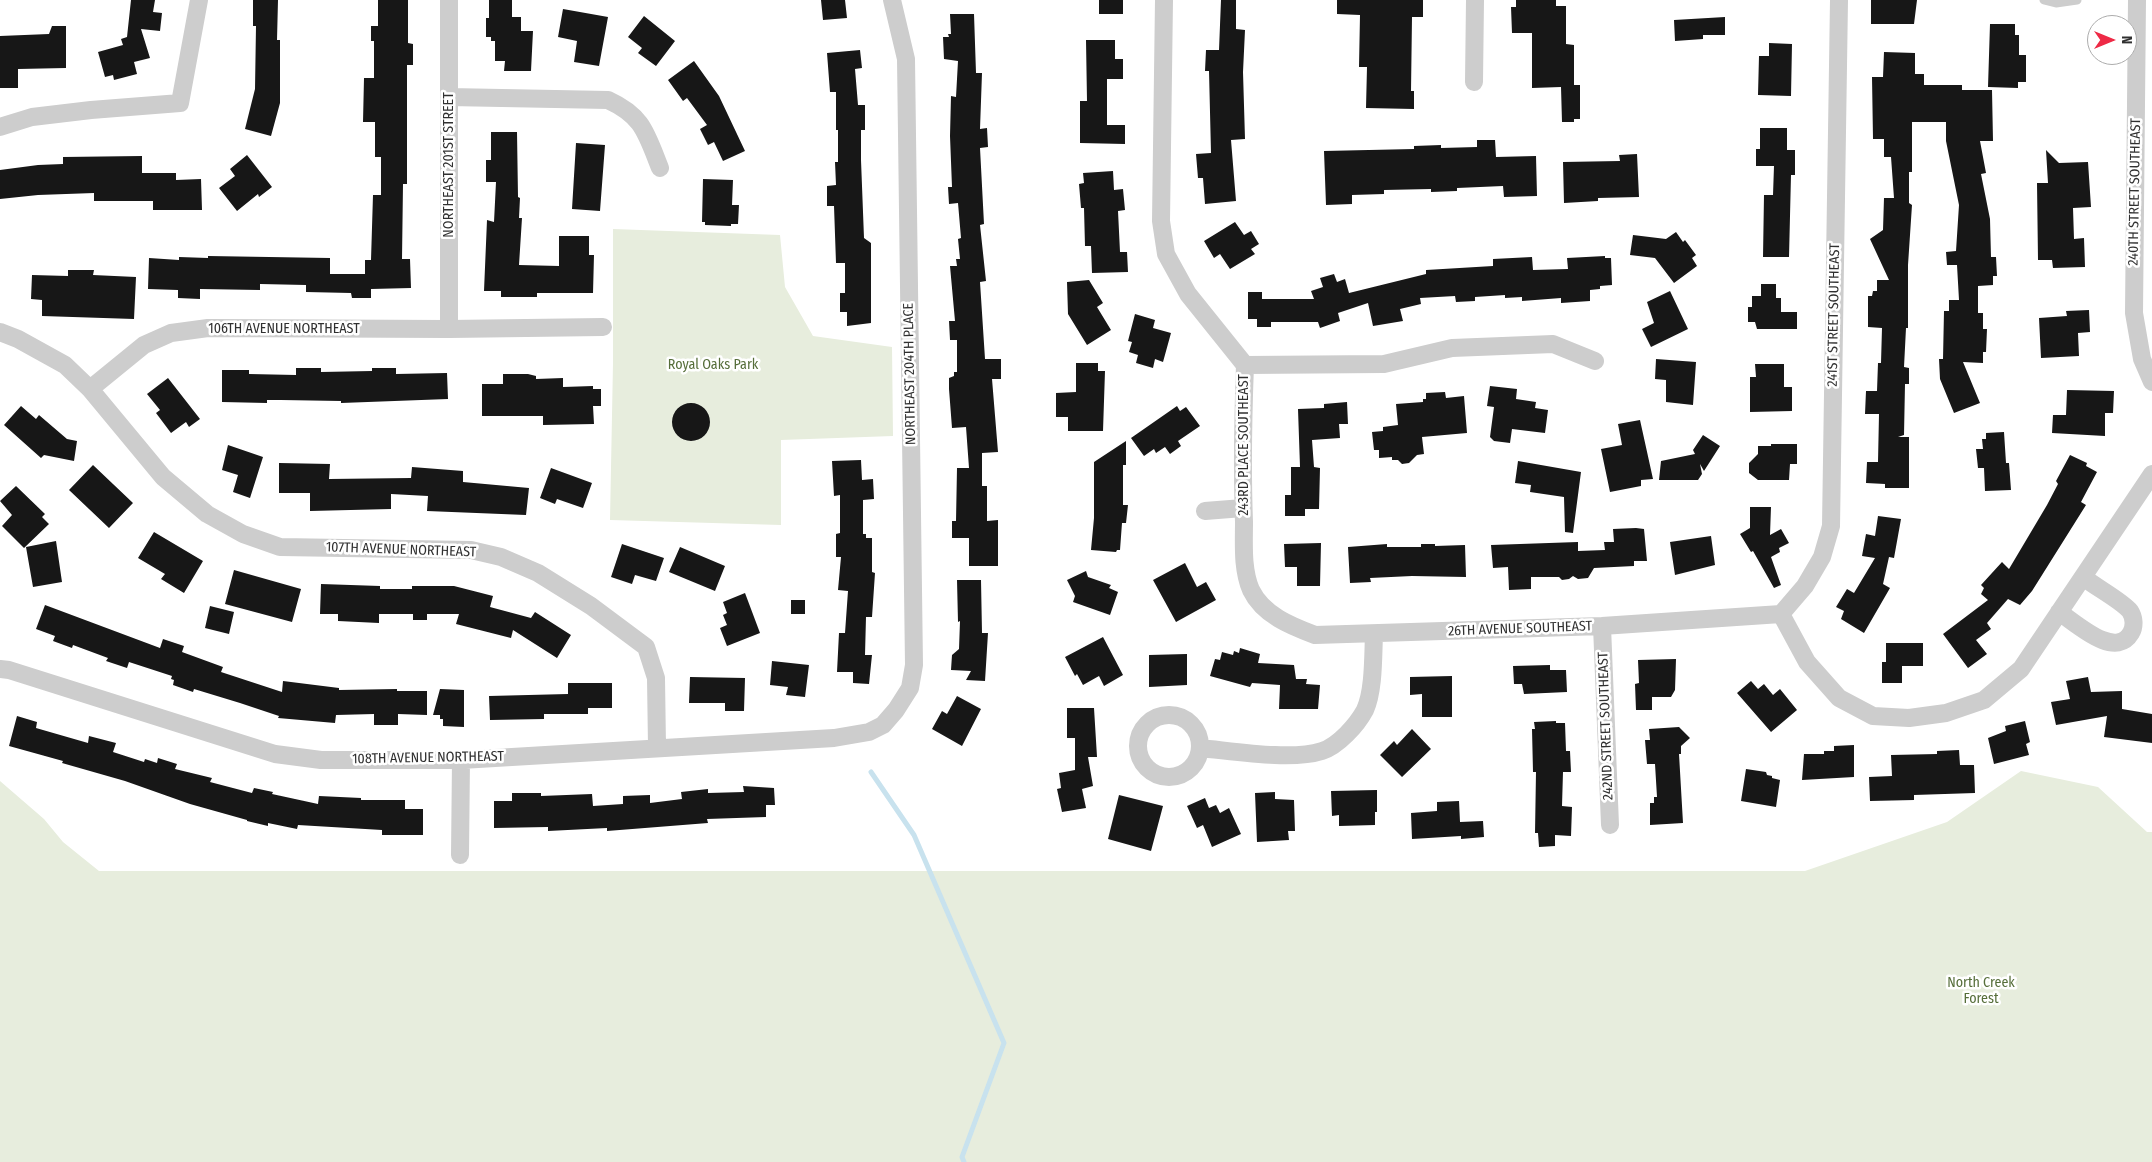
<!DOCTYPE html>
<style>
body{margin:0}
#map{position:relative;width:2152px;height:1162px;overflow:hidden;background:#fff;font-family:"Fira Sans Condensed",sans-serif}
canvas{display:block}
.north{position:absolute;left:2087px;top:15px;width:50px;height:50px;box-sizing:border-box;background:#fff;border:1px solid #acacac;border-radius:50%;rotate:90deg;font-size:14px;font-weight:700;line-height:20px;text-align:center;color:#303030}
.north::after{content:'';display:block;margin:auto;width:18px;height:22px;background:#ee2a46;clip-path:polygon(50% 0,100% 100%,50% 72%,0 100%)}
</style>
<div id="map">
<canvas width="2152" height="1162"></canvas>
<div class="north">N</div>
</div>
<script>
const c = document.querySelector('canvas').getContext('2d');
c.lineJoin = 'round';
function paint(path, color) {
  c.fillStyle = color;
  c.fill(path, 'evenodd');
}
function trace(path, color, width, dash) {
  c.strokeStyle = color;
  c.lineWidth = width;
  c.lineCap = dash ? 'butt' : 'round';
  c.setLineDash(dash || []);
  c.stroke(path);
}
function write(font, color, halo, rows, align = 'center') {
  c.font = font + ' "Fira Sans Condensed",sans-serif';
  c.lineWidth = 5;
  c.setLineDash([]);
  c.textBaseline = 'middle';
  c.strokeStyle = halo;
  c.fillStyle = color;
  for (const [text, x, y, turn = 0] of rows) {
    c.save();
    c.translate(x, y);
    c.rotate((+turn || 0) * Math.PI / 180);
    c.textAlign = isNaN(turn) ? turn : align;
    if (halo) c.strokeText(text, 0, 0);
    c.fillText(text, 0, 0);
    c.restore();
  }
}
const green = new Path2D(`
 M613,229L780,235L785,287L813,336L892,347L893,436L781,440V525L610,520L613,363Z
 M2021,771L2098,787L2147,832H2152V1162H0V781L44,819L63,842L99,871H1805L1947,822Z`);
const stream = new Path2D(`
 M871,772L914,835L1004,1043L962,1157L964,1162`);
const building = new Path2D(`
 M131,0H155L153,12L162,13L160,31L141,29L150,58L134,62L137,74L114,80L113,75L105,77L98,52L123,45L121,39L127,37Z
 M253,0H278L277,40H280V103L271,136L245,129L255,89L256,26H253Z
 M378,0H408V43L413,44V65H407V184H403L402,259H410L411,288L371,289V298H352L351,293L306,292V285L260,284V290L200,289V299L178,298V290L148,289L149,258L179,260V257L208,258V256L330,258V274H365V260H371L373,195H381V157H375V122H363L364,78H374V41H371V26H378Z
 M489,0H512V17H521V31H533L531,71H504L505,61H495V41H491V37H486V18H489Z
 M821,0H845L847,18L823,20Z
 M1099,0H1123V14H1099Z
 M1221,0H1236V29L1245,30L1243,72L1245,139L1231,140L1236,201L1205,204L1203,178H1198L1196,154L1211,153L1209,71H1205L1206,50H1219Z
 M1337,0H1423V17H1412L1411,91H1414V109L1366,108L1367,67H1359L1360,15L1337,14Z
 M1516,0H1556V6H1566V44L1574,45V85H1580V119H1574V122H1562L1561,87L1532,88V33H1512L1511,7H1516Z
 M1871,0H1917L1914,24H1871Z
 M563,9L608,17L599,66L574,62L577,41L558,37Z
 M950,14H974L976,73H982L980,129L987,128L988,147L980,148L984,224L980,225L986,281L980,282L985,359H1001V379H992L998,452L982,453V486H987V521L998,520V566H969V538H952V521H956L957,468H969L966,427L952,428L949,389V378L954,376V372H957V340H950L949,321H955L950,266H957L956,259H960L958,239L961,238L958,203L949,204L948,187H952L950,136L951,96L956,97L958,61L944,59L943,37H949L948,34H951Z
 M644,16L675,41L656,66L638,53L642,48L628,37Z
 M1725,17V35H1703V39L1675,41L1674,20Z
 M1990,24H2015V35H2019V55H2026V82H2018V88L1988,87Z
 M52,26H66V68L18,69V88H0V36L49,34Z
 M1086,40H1115V59H1123V79H1107V125H1125V144L1080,143V101H1087Z
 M1769,43L1792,44L1791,96L1758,95L1759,56H1769Z
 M860,50L862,68L855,69L858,105H865V130H861V160L864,238L871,243V323L847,326V312H840V293H845V263H836L834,206H827V186L836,185L835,162H838V130H836V92H830L827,53Z
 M1884,52L1915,53V74H1924V85H1962V90H1992L1993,141H1980L1986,173L1981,174L1990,219L1991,257H1996L1997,276H1993V285L1978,286V313H1983V329H1987L1986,352H1983V363L1963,362L1980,403L1954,413L1940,379L1939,359H1943L1944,311H1949V300H1959L1957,265H1947L1946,252L1956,251L1959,205L1946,141V122H1912V172H1909V203L1912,205L1908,265V328H1906L1904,367L1909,368V384H1905L1904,435L1898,437H1909V488H1885V484L1866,483L1867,462H1878L1879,414H1865L1866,391H1877L1878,363H1881L1882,328L1868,327V296H1872L1873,291H1877V280H1889L1870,239L1883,230L1884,198H1894L1891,157H1884V139H1873L1872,77H1883Z
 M694,61L719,96L745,151L723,161L714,142L708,145L700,129L707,125L687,98L683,101L668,80Z
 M1760,128H1787V150H1795V175H1791L1789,257H1763L1764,195H1773L1774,166H1756V149H1760Z
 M491,132H517L518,197L520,198L519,218H522L519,265L559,266V236H589V255H594L593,293H537V297H501V291H484L487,220L494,222L496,182H486V160H491Z
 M1477,140H1495L1496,157L1536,156L1537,196L1504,197L1503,186L1457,188V191L1431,192V189L1384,190V194L1352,195V204L1326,205L1324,151L1414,149V146L1441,145V148L1477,147Z
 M576,143L605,145L600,211L572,209Z
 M2046,150L2059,163L2088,162L2091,207L2073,208L2074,239L2084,238L2085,267L2053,268L2052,260H2038L2037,183H2048Z
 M1637,154L1639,197L1598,198V201L1564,203L1563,162L1620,161L1619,155Z
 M247,155L272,187L259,197L258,194L237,211L219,188L235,176L230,169Z
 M142,156V173H176V180L201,179L202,210H153V201H94V193L38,195L0,199V170L38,165L63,164V157Z
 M1113,171L1114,190L1123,189L1125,210L1118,211L1120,252H1127L1128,272L1092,273L1091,246H1085L1084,208H1081L1079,184L1084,183L1083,173Z
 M703,179L733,180L732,205H739L738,224H731V226L705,225V222H702Z
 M1235,222L1244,235L1251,231L1259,244L1251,249L1255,254L1230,269L1220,254L1214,258L1204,241Z
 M1676,232L1683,242L1685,240L1696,255L1692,258L1697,266L1674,283L1655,258L1630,255L1633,235L1666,239Z
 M1605,256V258H1611L1612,285L1600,286V289L1590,290V301L1561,303V298L1522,301V297L1505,298V295L1475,297V301L1456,302L1455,296L1420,298L1421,304L1400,309L1403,321L1373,326L1368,303L1338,313L1340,321L1320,328L1318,322H1271V327H1257V319H1248V292H1262V299H1314L1311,291L1323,287L1320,278L1334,274L1337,282L1345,279L1349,293L1426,274V270L1493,266V259L1532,257L1533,270L1568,269L1567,258Z
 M68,270H94L93,275L136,277L134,319L42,316V300L31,299L32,275L68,276Z
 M1089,280L1103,303L1097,307L1111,330L1087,345L1068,314L1067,282Z
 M1761,284H1776V298H1781V312H1797V329H1757L1755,322H1748V307H1752V296H1761Z
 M1670,291L1688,329L1651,347L1642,329L1654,323L1647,302Z
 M2089,310L2090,332L2078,333L2079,356L2041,358L2039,318L2067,316L2066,311Z
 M1135,314L1155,320L1153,328L1171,333L1163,362L1155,359L1153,368L1136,363L1138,355L1129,352L1132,342L1128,341Z
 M1656,359L1696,362L1693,405L1666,402V380L1655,379Z
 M1076,363H1098V371H1105L1103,431H1068V417H1056V393L1076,392Z
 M1755,364H1784V387H1792V411L1750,412V377H1756Z
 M296,368H321V372L372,371V368H396V374L447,373L448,399L341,403V401L281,400H267V403L222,402V370H249V374L296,375Z
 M503,374H528L536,376V379L563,378V387L593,386V389H601V406H593L594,424L543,425V416H482V384H503Z
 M168,378L200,419L189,427L186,422L171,433L156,413L160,410L147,394Z
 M1490,386L1517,389L1516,399L1536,402L1535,408L1548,410L1545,433L1512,429L1510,443L1494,441L1490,437L1494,407L1487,406Z
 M2067,390L2114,391L2113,413H2105V436L2052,433L2053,415H2066Z
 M1445,392L1446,398L1464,396L1467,433L1422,437L1424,454L1417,455L1409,463L1402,464L1398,460H1392V457L1379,458V450H1374L1372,432L1383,431V427L1398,425L1396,404L1423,402V399H1426V393Z
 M1347,402L1348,424H1339L1340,438L1312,440L1314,467L1320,468L1319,509H1305V516H1285V495H1291V467H1300L1298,409L1324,408V404Z
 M672 422a19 19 0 1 1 38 0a19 19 0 1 1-38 0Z
 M21,406L36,419L39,415L67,439L77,441L74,461L44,455L41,458L4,425Z
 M1177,406L1180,411L1186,407L1200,426L1178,441L1181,446L1170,454L1165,447L1156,453L1154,449L1144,456L1131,438Z
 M1640,420L1653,479L1641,480V486L1610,492L1601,449L1622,445L1618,424Z
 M2004,432L2006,463H2009L2011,490L1985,491L1984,468H1978L1976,449H1983L1982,439H1986V433Z
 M1703,435L1720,446L1704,471L1700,464L1702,474L1698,480H1659L1661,461L1695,454L1693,450Z
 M1126,441V465H1123V505H1128L1126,523H1122L1120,550H1117L1116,552L1091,550L1094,518V462Z
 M1771,444H1797V464H1790L1789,480H1758L1749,473V463L1758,454V446H1771Z
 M228,445L263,457L250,498L233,492L238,475L222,470Z
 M2070,455L2087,463L2086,466L2097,472L2081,502L2086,505L2032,591L2020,605L2008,599L1987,623L1991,629L1976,640L1987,654L1968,668L1943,634L1988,600L1981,594L1984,588L1981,585L2002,562L2009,569L2047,505L2058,484L2056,481Z
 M861,460L862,480L873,479L874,499L863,500V534H866V538H872V572L875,573L872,617H866L865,655H872L869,684L853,683V672H837L839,633H845L848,591L838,590L841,557H836V534L840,533V495L834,496L832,461Z
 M1518,461L1581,472L1573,533L1565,532L1564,497L1530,492L1531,485L1515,483Z
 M279,463L330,464L329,479L411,478L412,467L463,471V482L529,488L526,515L427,511L428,496L391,494V509L310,511V493H279Z
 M93,465L133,503L109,528L69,490Z
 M551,468L592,483L583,508L557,499L555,504L540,498Z
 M16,486L45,514L42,517L49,524L24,548L2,526L12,515L0,501Z
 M1750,507H1771L1770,535L1781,529L1789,543L1779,548L1780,552L1771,557L1781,585L1774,588L1753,551L1751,552L1740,534L1750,528Z
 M1878,516L1901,519L1894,558L1889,557L1883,584L1890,588L1864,633L1841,619L1844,611L1836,607L1847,589L1854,593L1875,558L1862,556L1866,534L1875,536Z
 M1636,528L1644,529L1647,561H1634V566L1594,568L1588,578L1578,579L1573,576L1569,579L1562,580L1559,577H1531V589L1509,590L1508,567L1493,568L1491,545L1578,542V551L1605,550L1604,542H1614L1613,529Z
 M154,532L203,561L184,593L161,579L165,574L138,558Z
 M1711,536L1715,565L1675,575L1670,542Z
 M56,541L62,582L33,587L26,547Z
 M1321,543L1320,586H1297V567H1285L1284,544Z
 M622,544L664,558L656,581L635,575L632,584L611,577Z
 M1387,544V547H1421V544H1435V546L1465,545L1466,577L1412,576L1370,578L1371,582L1350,583L1348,547Z
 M680,547L725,566L715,591L669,572Z
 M1185,563L1197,587L1206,582L1216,600L1176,622L1153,580Z
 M234,570L301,589L292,622L225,604Z
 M1086,571L1088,577L1111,585L1109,588L1118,592L1110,615L1073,602L1075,596L1067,580Z
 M957,580H981L982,633H988L985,681L966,680L971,671L951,670L952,655L959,649L960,621L958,622Z
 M321,584L380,586V589H412V586H454L493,596L490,607L531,618L535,612L571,635L557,658L513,630L511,638L456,624L459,614H427V620H413V614H379V623L338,621V614H320Z
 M745,593L760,633L727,646L720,628L727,625L723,615L727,613L723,602Z
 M791,600H805V614H791Z
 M45,605L160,648L163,639L184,646L182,652L223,667L221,672L282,692L283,681L339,688V690L397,689V691H427V715L398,714V725H374V714L336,715L335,723L278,718L279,716L240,703L194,689L193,692L173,685L174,680L171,679L172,676L129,662L127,668L106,661L108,658L73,645L72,648L53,641L55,636L36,629Z
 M210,606L234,612L229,634L205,628Z
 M1103,637L1123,675L1104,686L1099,676L1083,685L1077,674L1075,676L1065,657Z
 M1886,643H1923V666H1902V683H1882V662H1886Z
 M1240,648L1260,654L1258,663L1294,665L1296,679H1307L1306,684L1320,685L1318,709H1279L1280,685L1252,683L1250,687L1210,676L1215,659L1220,660L1222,652L1233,655L1234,651L1239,653Z
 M1187,654V685L1149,687V655Z
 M1676,659L1675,690L1671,697H1652V710H1636L1635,684L1639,683L1638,660Z
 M772,661L809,665L805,697L786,695L788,687L770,685Z
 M1550,665V670H1566L1567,692L1524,694L1522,684H1514L1513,666Z
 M1452,676V717H1422V694L1410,695V677Z
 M690,677L745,678L744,711H725V703H689Z
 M2088,677L2091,692L2122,691V709L2152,714V743L2104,737L2107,716L2056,725L2051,702L2070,699L2066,681Z
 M1751,681L1758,689L1764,684L1773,695L1780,689L1797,710L1771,732L1737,693Z
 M568,683H612V708H588V714H544V719L490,720L489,696L568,694Z
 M440,689L464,690V727L443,726V719H440V715H433Z
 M957,696L981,709L962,746L932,729L942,711L947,714Z
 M1067,708H1094L1097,757H1088L1093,786L1082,789L1086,808L1062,812L1057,789L1061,788L1059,773L1075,770V738H1067Z
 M17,716L37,722L36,728L88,743L89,736L116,743L113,752L144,762L145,759L157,763L158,758L177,764L175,769L212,778L210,782L252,793L254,788L273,792L272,794L318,804L319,796L361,798V800H405V809H423V835H382V830L298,825L297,829L268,823V826L247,821V820L190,804L125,781L62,763L63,761L9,746Z
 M1556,721V723H1565L1566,751H1570L1571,772H1563L1562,806L1572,807L1571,836L1555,835V846L1539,847L1538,833H1535L1536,772H1533L1532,729H1535L1534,722Z
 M2025,721L2030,742L2026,744L2029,755L1994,764L1988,738L2006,731L2005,726Z
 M1679,727L1690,738L1681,746V754H1679L1683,823L1650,825V803H1654V797H1657L1655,764H1647L1645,740H1650L1649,729Z
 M1412,729L1431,749L1402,777L1380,755L1394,741L1397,745Z
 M1854,745V777L1802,780L1804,754H1824V751H1834V746Z
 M1959,750L1960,765H1974L1975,793L1914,795V800L1870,801L1869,777L1892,776L1891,755L1937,754V751Z
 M1746,769L1766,772L1767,775L1772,776V778L1780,780L1776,807L1741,801Z
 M743,786L774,788L775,805H766V817L707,819L708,823L607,831V828L548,831V827L494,828V801H512V793H541V796L592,794L593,806L623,804V796L650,795V803L682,799L681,792L708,789V793L744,792Z
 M1377,790V812H1375V825L1339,826V815L1332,816L1331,791Z
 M1275,792V799L1294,800L1295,831H1288L1289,840L1257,842L1255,793Z
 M1119,795L1163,806L1151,851L1108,839Z
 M1205,798L1209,808L1216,805L1220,813L1229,808L1241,834L1212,847L1203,825L1197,828L1187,806Z
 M1459,801L1460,822L1483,821L1484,837L1461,839V836L1412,839L1411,813L1437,811V802Z`);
const service = new Path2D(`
 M2044,0L2056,3L2077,0`);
const minor = new Path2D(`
 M449,0V329
 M1164,0L1161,221L1166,254L1188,294L1245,365C1243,417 1242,469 1244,522C1244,544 1242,569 1251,590C1263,615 1291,626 1315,635L1602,626L1781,614
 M2137,0L2134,313L2142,359L2152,382
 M1474,82L1475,0
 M449,97L608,100C643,116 646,133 660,168
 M0,127L32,117L91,110L180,103L199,0
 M0,332L18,339L65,365L90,389L163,477L207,514L243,534L280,547L471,550L501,557L538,573L591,606L646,647L656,678L657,747
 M1245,365L1384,364L1452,348L1553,344L1595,361
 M90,389L144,345L171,333L208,328L449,329L603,327
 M1205,511L1243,508
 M2059,612C2076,623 2115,660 2131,633C2135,626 2134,617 2130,611C2122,601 2094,586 2083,577
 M1781,614L1805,586L1822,557L1831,526L1839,0
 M1781,614L1807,662L1839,698L1873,716L1909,718L1946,713L1984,700L2021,669L2152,474
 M1602,626L1610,825
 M0,669L9,670L275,754L321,760H461L834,738L869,732L883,725L896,710L910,688L914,665L906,59L892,0
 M1138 746a31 31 0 1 1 62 0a31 31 0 1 1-62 0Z
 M1200,748C1233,751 1291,761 1322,751C1338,746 1357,725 1365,710C1374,690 1373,656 1374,634
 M460,855L461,760`);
const streetNames = [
 ["NORTHEAST 201ST STREET",449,165,-90],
 ["240TH STREET SOUTHEAST",2135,192,-89],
 ["241ST STREET SOUTHEAST",1834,315,-89],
 ["106TH AVENUE NORTHEAST",284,329],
 ["NORTHEAST 204TH PLACE",910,374,-91],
 ["243RD PLACE SOUTHEAST",1244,445,-90],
 ["107TH AVENUE NORTHEAST",401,550,2],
 ["26TH AVENUE SOUTHEAST",1520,629,-2],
 ["242ND STREET SOUTHEAST",1606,726,-92],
 ["108TH AVENUE NORTHEAST",428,758,-1]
];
const parkNames = [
 ["Royal Oaks Park",713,365],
 ["North Creek",1981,983],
 ["Forest",1981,999]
];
paint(green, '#e7eddd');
trace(stream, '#c8e2ee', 5);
paint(building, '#171717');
trace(service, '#cdcdcd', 9);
trace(minor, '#cdcdcd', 18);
write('14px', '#303030', '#fff', streetNames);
write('14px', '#566e3a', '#fff', parkNames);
</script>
